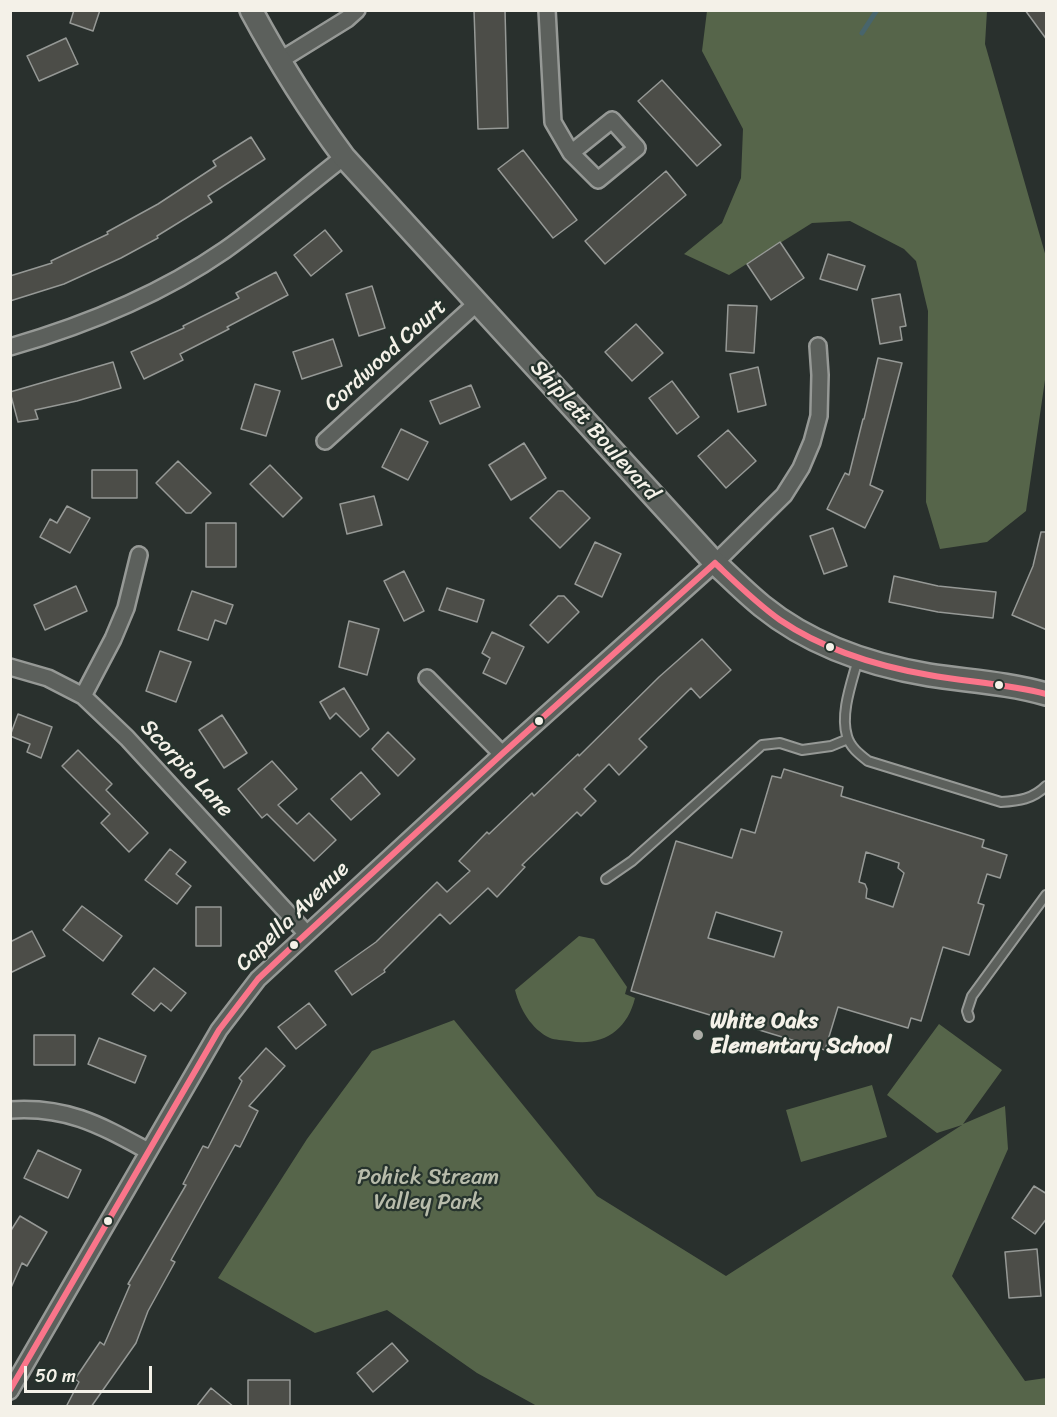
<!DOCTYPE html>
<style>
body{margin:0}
#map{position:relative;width:1057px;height:1417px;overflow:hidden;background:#29302d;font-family:Sriracha,sans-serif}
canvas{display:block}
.frame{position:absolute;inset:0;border:12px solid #f4f1e8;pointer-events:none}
.scale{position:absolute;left:24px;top:1366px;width:128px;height:27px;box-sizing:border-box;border:3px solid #f4f1e8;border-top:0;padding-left:8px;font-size:18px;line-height:21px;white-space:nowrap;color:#f4f1e8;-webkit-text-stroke:4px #26332d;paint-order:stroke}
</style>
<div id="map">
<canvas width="1057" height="1417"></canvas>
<div class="frame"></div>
<div class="scale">50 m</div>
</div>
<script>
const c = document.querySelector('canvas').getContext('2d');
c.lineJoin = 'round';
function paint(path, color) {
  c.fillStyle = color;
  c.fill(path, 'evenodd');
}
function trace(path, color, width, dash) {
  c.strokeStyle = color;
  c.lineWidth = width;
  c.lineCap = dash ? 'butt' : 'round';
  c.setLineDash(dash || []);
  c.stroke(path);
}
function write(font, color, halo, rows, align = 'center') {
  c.font = font + ' Sriracha,sans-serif';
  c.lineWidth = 4.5;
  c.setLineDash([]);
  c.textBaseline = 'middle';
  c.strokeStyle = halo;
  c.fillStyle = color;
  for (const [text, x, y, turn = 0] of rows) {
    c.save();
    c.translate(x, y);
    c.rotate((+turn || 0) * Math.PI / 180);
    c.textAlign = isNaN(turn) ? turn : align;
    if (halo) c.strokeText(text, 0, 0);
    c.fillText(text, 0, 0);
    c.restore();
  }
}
const green = new Path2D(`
 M707,11H987L985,44L1046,257V373L1026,511L987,542L940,549L926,502L928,311L916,261L904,249L850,221L812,223L729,275L684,254L722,223L741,178L743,129L702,51Z
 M579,936L594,939L627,987L625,994L635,998C627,1031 602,1047 569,1041C563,1040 555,1040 550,1038C531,1029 520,1009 515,990Z
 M454,1020L597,1196L726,1276L962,1125L937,1133L887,1095L939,1024L1002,1070L963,1124L1005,1106L1008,1149L952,1276L1025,1381L1046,1378V1406H537L477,1373L387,1310L315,1333L218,1278L307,1139L372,1051Z
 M872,1085L887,1137L801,1162L786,1110Z`);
const stream = new Path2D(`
 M862,33L877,10`);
const building = new Path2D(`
 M74,10H100L93,31L70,23Z
 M474,10H505L508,128L478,129Z
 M1025,10H1047V40Z
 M66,38L78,64L39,81L27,56Z
 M662,80L721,145L697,166L638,101Z
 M251,137L265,159L208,196L212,202L157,236L158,238L121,258L64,284L10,301V276L52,263L51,261L108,234L107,232L158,204L216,166L213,161Z
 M523,150L577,220L553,238L498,169Z
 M666,171L686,195L605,264L585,241Z
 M325,230L342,251L311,276L294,255Z
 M780,242L804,278L771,300L747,264Z
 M828,254L865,266L857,290L820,279Z
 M276,272L288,295L227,327L229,329L180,354L183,360L144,379L131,352L184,328L183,326L239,298L236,293Z
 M372,286L385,328L359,336L346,294Z
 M900,294L906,326L900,327L902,340L880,344L872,299Z
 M728,305L757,306L754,353L726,351Z
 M636,324L663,353L632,381L605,352Z
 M333,339L342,366L302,379L293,352Z
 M878,358L902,363L870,485L883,491L865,528L827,509L845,473L849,475L863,419H864Z
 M113,362L121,388L77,401L35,410L38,419L18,422L10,392Z
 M758,367L766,405L738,412L730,374Z
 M672,381L699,417L677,434L649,398Z
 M255,384L280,391L266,436L241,429Z
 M471,385L480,407L440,424L430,401Z
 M401,429L428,442L408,480L382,467Z
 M728,430L756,461L726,488L698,456Z
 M524,443L546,478L511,500L489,465Z
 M178,461L211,493L191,513H186L156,483Z
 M270,465L302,498L283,517L250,484Z
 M92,470H137V498H92Z
 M558,491H563L590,518L560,548L530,518Z
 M374,496L382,525L347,534L340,504Z
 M67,506L90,518L70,553L40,537L50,519L57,523Z
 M206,523H236V567H206Z
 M833,528L847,566L824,574L810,536Z
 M1041,532H1047V630L1012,615L1033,566Z
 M595,542L621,554L602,597L575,584Z
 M404,571L424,611L404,621L384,581Z
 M894,576L938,586L996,592L993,618L938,612L889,602Z
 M76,586L87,611L45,630L34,605Z
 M447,588L484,600L477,622L439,610Z
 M192,591L233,605L226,624L215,620L208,640L178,630Z
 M558,596H564L579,612L548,643L530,625Z
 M349,621L379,629L367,675L339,667Z
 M492,632L524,647L506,684L483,673L490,658L482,653Z
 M702,639L731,670L700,698L691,688L639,739L647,747L619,775L609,764L584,789L596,801L581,816L577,812L522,865L525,867L497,897L488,888L450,924L440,914L384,970L385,972L352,995L335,971L376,942L437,882L447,892L470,871L459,861L487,832L489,834L532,793L534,796L578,754L579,756L659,677Z
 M160,651L191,662L176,702L146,691Z
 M344,688L369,729L360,737L336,713L330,719L320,702Z
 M18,714L52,727L41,758L27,752L30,744L10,736Z
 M222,715L247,753L224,768L199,730Z
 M388,732L415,759L398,776L372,749Z
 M78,750L112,784L106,790L148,833L129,852L101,823L110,814L62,766Z
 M272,761L297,789L278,805L297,824L309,813L336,840L314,861L267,814L262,818L238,789Z
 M784,769L843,787L841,796L984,840L982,847L1007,855L1000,878L987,874L978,903L984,905L969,955L943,947L921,1021L911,1018L908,1028L838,1007L825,1050L631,991L676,841L732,858L741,829L755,833L772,776L781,778ZM866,852L899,863L898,868L904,873L893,907L866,898L867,889L865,884L859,882ZM716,912L782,932L774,957L708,938Z
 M361,772L380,794L351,820L331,799Z
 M170,849L186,862L176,874L191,886L177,904L145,880Z
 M82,906L122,936L103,961L63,930Z
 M196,907H221V946H196Z
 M32,931L45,956L10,973V942Z
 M154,968L186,993L171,1011L161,1003L154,1011L132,994Z
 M309,1003L326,1025L296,1049L278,1027Z
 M34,1035H75V1065H34Z
 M99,1038L146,1056L135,1083L88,1064Z
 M266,1048L285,1066L249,1106L258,1111L240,1147L235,1145L171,1260L175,1262L148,1311L136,1343L91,1407H66L79,1382L75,1379L100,1342L104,1345L130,1285L128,1284L186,1185L183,1184L203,1146L208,1148L242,1081L239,1078Z
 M38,1150L81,1170L68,1198L24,1178Z
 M1034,1186L1047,1194V1218L1035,1234L1012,1218Z
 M20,1216L47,1232L27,1266L22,1263L10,1290V1232Z
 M1037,1249L1041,1296L1009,1298L1005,1252Z
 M392,1343L408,1361L373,1392L357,1373Z
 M248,1380H290V1407H248Z
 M211,1388L234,1407H196Z`);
const lane = new Path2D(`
 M858,659C852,682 840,713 847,736C850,747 859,754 868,761L1001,802C1019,801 1033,799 1046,786
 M606,879L632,861L762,745L780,743L802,750L831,746L848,739
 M969,1017L967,1011L972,996L1046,895`);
const street = new Path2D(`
 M547,10L553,122L571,153L598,180L637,148L612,120L571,153
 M279,61L347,19L357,10
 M10,347C86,325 160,295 225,250C266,221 304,188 344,157
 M325,441L477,303
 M10,667L48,678L83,696L127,738L306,933
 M427,678L502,754
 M83,696L113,639L126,608L139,555
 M10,1110C67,1106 100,1125 148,1151
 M10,1391L219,1030L258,979L502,754L715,563L784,495L801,468L812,442L819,416L820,375L818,346`);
const secondary = new Path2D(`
 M251,10C279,62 309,110 344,157L715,563C731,578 746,593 762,606C810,645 870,665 929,675C968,681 1008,683 1046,694`);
const bus1 = new Path2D(`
 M715,563C736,583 756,603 780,620C824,650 877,666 929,675C968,682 1007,684 1046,694
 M10,1390L219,1030L258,979L294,945L502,754L715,563`);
const markers = [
 [830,647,5,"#f4f1e8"],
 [999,685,5,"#f4f1e8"],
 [539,721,5,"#f4f1e8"],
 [294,945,5,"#f4f1e8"],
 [698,1035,6,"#adada7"],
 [108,1221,5,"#f4f1e8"]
];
const streetNames = [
 ["Cordwood Court",386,356,-42],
 ["Shiplett Boulevard",594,431,48],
 ["Scorpio Lane",186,769,47],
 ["Capella Avenue",293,917,-44]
];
const poiNames = [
 ["White Oaks",710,1022],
 ["Elementary School",710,1047]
];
const parkNames = [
 ["Pohick Stream",428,1178],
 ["Valley Park",428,1203]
];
paint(green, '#56654a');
trace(stream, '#48656c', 5);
paint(building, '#4c4d48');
trace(building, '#969996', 1.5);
trace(lane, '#969996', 12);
trace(street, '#969996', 20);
trace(secondary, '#969996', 26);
trace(lane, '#5c605c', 8);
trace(street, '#5c605c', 15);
trace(secondary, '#5c605c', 21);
trace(bus1, '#fa758a', 6);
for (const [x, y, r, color] of markers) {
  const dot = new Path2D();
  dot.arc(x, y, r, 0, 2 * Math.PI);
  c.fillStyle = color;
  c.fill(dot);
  trace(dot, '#26332d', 2);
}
write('22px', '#f4f1e8', '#26332d', streetNames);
write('bold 22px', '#f4f1e8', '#26332d', poiNames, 'left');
write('22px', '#b8bcab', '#26332d', parkNames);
</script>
